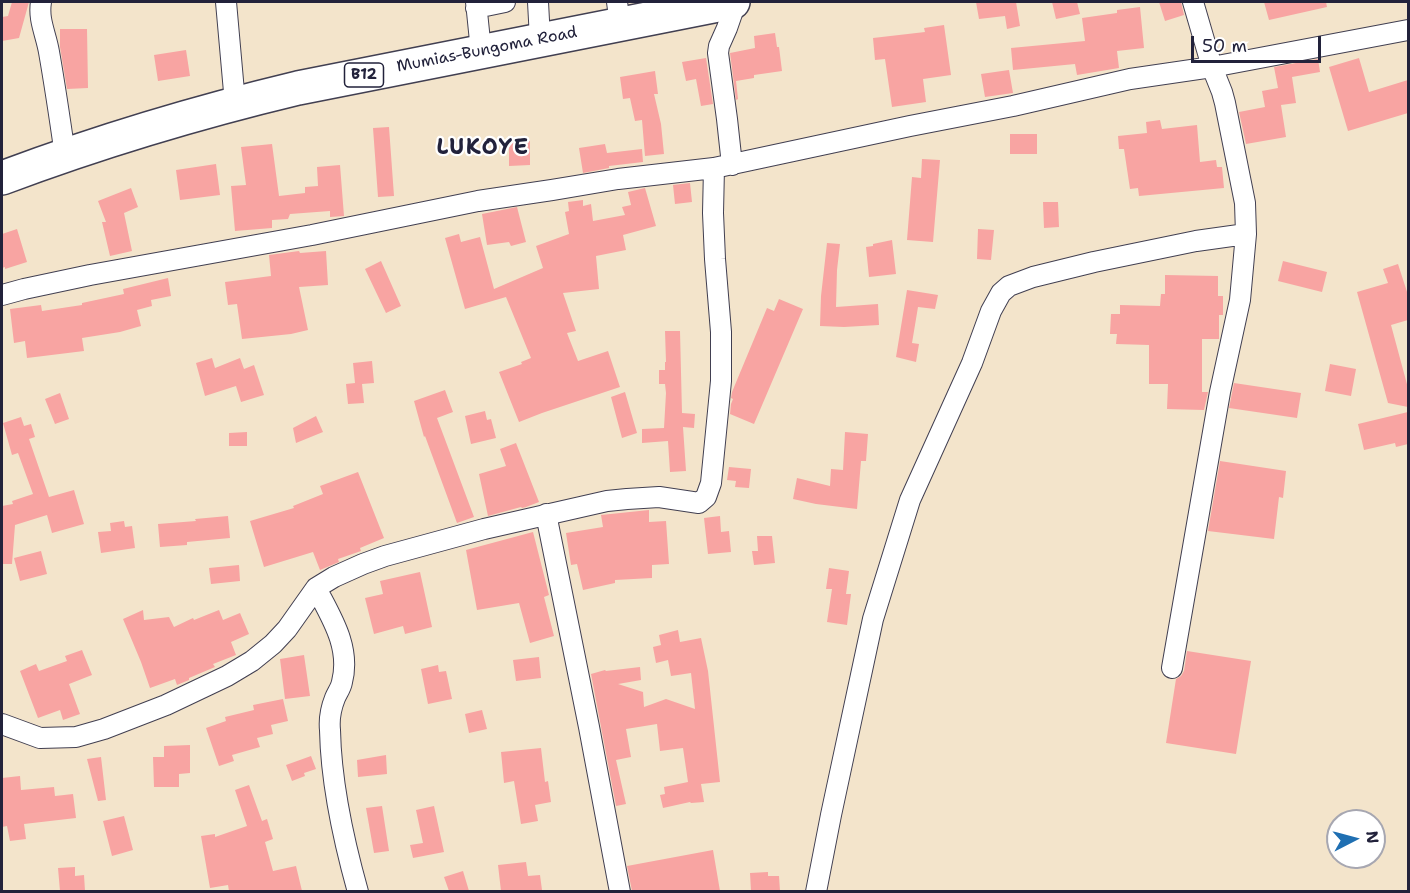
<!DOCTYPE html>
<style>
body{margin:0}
#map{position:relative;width:1410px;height:893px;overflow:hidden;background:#f3e4cb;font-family:"Shantell Sans",sans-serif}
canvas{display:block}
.frame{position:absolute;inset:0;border:3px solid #22223b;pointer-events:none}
.north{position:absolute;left:1326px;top:809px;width:60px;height:60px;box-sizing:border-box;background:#fff;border:2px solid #a7a7b1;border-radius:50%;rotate:84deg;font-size:16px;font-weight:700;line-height:24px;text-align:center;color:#22223b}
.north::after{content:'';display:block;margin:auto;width:21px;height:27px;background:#1f6fb2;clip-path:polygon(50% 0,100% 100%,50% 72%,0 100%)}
.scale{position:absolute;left:1191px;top:36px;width:130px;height:27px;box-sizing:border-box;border:3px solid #22223b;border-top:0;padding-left:8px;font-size:18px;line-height:21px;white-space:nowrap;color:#22223b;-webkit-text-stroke:4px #fff;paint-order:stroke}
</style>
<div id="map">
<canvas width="1410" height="893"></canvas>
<div class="frame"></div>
<div class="north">N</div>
<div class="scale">50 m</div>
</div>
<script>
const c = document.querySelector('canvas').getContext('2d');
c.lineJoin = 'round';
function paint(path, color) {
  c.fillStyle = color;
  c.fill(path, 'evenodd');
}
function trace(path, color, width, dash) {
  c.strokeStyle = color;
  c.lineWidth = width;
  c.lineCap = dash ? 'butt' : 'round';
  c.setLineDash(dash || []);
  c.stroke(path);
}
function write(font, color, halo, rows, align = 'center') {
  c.font = font + ' "Shantell Sans",sans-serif';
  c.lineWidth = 4.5;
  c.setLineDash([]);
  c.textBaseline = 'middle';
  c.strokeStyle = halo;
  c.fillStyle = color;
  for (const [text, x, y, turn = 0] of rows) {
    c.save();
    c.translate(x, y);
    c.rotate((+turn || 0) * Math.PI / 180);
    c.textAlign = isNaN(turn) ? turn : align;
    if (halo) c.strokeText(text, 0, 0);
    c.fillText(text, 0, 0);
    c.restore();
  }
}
const building = new Path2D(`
 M12,2H29L19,38L2,41V17L8,16Z
 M976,2H1016L1020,26L1007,29L1005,16L979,19Z
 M1052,2H1077L1080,14L1056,19Z
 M1159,2H1181L1184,15L1165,21Z
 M1264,2H1326L1327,7L1269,20Z
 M1140,7L1144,48L1117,51L1119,68L1077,75L1075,64L1013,70L1011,48L1085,41L1082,18L1117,13V10Z
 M944,25L951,75L923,79L926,102L892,107L885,59L875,60L873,38L925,32L924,28Z
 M60,29H87L88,88L67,89L60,47Z
 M775,33L777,47H779L782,71L754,75V78L736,81L738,99L736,100L730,53L755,48L754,36Z
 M186,50L190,76L158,81L154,55Z
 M706,58L713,104L701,106L696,79L686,81L682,62Z
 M1359,58L1369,92L1408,80V113L1348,131L1329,67Z
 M1318,59L1320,72L1292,77L1296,103L1281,105L1286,137L1246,144L1239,112L1265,107L1262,91L1278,88L1274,67Z
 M1009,70L1013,93L985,97L981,74Z
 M655,71L658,94H654L661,124L664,154L645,156L642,120L635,121L630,98L623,99L620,77Z
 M1160,120L1162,129L1197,125L1200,162L1216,160L1217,167H1222L1224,188L1139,196L1138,188L1130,189L1124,149H1119L1118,136L1147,133L1146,122Z
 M389,127L394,196L378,197L373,128Z
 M1010,134H1037V154H1010Z
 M509,141H530V165L509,166Z
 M272,144L279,196L305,193V187L318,186L317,167L340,165L344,216L330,217V211L290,214L288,219L272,220V228L235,231L231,186L246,185L241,147Z
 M605,144L607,153L642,149L643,162L609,166V168L583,173L579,148Z
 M922,159L940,160L933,242L907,240L912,177L921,178Z
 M216,164L220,195L180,200L176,170Z
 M690,183L692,202L675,204L673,185Z
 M131,188L138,207L124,213L132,251L110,256L102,222H106L98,201Z
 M645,188L656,226L623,235L626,250L596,256L599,289L563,293L576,331L567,333L578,361L608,351L620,387L542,413L519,422L499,372L522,364L521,362L531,358L506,297L465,309L445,238L459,234L461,242L480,237L494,289L543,268L536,246L569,234L565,212L569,211L568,202L583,200V206L591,204L593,221L625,215L622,207L631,205L628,192Z
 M1043,202H1058L1059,227L1044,228Z
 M517,207L526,242L511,246L509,242L487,245L482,214Z
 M17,229L27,262L5,269V267L2,268V234Z
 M978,229L994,230L991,260L977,259Z
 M892,240L896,274L869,277L866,247L873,246V244Z
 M827,243L840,244L837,270L836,307L878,304L879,325L844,327L820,326L821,296Z
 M299,251L300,253L326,251L328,285L299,287L308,330L291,334L242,339L237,304L228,305L225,282L271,276L269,255Z
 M381,261L401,306L386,313L365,269Z
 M1283,261L1327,272L1322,292L1278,281Z
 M1398,264L1408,295V320L1391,325L1408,388V407L1388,403L1357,292L1388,283L1383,269Z
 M1165,275L1218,276V296H1223V315H1219V339H1202V392H1208L1204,410L1167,409L1168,384H1149V345L1116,344L1117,334H1110L1111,314H1120V305L1160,306L1161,294H1165Z
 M168,278L171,296L151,300L152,306L137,310L141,326L120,332L82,338L84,351L27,358L25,341L14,343L10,309L41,305L42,311L82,305V303L124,294L123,289Z
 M907,290L938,295L935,309L918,307L912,343L919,344L916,362L896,357Z
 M779,299L803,309L754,424L730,414L731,404L733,399L731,398L732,392L767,308L774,311Z
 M665,331H680L682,413L695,414L694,428L683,427L686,471L670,472L668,441L642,443V429L664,428L666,393L665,384H659V370H665V362H666Z
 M212,358L215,368L240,358L244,369L254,365L264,395L241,402L236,386L205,396L196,363Z
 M372,361L374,383L362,384L364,403L348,404L346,384L355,383L353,363Z
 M1330,364L1356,369L1351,396L1325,391Z
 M1234,383L1301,393L1297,418L1229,408Z
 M445,390L453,412L437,418L474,517L457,523L425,436L424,437L414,401Z
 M625,392L637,433L622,438L611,397Z
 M60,393L69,419L55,424L45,399Z
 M485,411L487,420L491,419L496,438L471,444L465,416Z
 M1408,412V444L1396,447L1395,443L1364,450L1358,424Z
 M316,416L323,432L296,443L293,428Z
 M21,417L24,426L31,424L35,437L29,439L49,497L74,490L84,524L52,533L47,515L15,525L12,564H2V506L13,504L12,501L33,494L18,453L12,455L3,423Z
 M247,432V446H229V433Z
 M845,432L868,434L866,461H861L857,509L816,504L793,499L797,478L830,486L831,469L843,470Z
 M516,443L539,502L526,507L522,508L521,507L488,516L479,474L506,466L500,449Z
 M1220,461L1286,471L1283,498L1279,497L1274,539L1208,531Z
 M729,467L751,469L749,488L735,487L736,481L727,480Z
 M358,472L384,538L360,548L361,551L338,559L339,562L320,570L313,552L264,567L250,521L294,508L293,506L323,494L320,486Z
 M649,510V522L666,521L669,564L652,565V578L615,580V583L583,590L577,564L571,565L566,533L603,527L601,515Z
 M228,516L230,538L187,542V545L160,547L158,524L196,521L195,519Z
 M720,516L721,532L729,531L731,552L708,554L704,518Z
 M124,521L125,527L132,526L135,548L101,553L98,532L111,531L110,523Z
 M533,532L549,595L544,597L554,636L530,643L519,603L477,610L466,550Z
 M757,536H772L775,563L754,565L752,551H758Z
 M41,551L47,574L20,581L14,558Z
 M239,565L240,581L211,584L209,568Z
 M829,568L849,571L846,594H851L847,625L827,622L832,589H826Z
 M420,572L432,627L405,634L403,626L374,634L365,598L383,594L380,581Z
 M143,610L144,620L169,617L174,627L193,618L194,620L219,610L223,620L240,613L249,634L231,642L236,655L213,664L215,667L189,678V677V680L177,685L175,679L150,688L141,662L123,619Z
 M678,630L680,642L701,638L708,671L720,782L701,784L704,802L691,803L690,802L663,808L660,795L665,794L664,787L688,782L683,748L660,751L657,724L626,729L631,757L616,760L626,804L616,806L591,674L605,670L606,671L640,667L641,680L618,684L643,692L644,707L666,699L695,709L691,673L671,676L668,660L656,663L653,647L661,645L659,635Z
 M82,650L92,675L69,684L80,714L63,720L60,710L38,718L20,671L36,664L39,671L67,661L65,656Z
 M1187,651L1251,661L1236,754L1166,743L1176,679L1181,676L1184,671Z
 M304,655L310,696L285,699L280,659Z
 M539,657L541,678L516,681L513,660Z
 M438,665L439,672L446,671L452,699L428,704L421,669Z
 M283,699L288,721L271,725L273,734L257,738L260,747L232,755L234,761L219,766L206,728L226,721L225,717L254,710L253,705Z
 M482,710L487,729L469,733L465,714Z
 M190,745V773L179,774V787H154L153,757H164V746Z
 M541,748L545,782L548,781L551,802L535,805L538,821L521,824L514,781L504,783L501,752Z
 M386,755L387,774L358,777L357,760Z
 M311,756L316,769L304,773L305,776L292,781L286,765Z
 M101,757L106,800L98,801L87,759Z
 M20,776L21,790L54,787L55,796L73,794L76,818L24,824L26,839L10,841L7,826L2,827V778Z
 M249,785L262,821L267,819L273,839L265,842L273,871L296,866L302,891H229L228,885L210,888L201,836L215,834V837L247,826L235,790Z
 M382,806L389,851L374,853L366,808Z
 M434,806L444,852L413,858L410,845L423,843L416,810Z
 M124,816L133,850L112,856L103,821Z
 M713,850L720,891H632L627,866Z
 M526,862L528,876L540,875L542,890L501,891L498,865Z
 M75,867V876L84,875L85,891H60L58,868Z
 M463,871L469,891H449L444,877Z
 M768,872V876H779L780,891H751L750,873Z`);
const street = new Path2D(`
 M41,2C38,20 46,34 49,52C55,86 60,120 65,155
 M226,2L235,103
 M476,2L481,51
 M538,2L540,39
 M617,2L620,24
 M476,8L505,2
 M732,165L727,119L718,53L719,46L727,28L736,2
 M2,295L24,289L90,275L312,235L478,201L552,190L618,179L714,168L910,126L1013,106L1130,79L1212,67L1408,30
 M546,514L589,727L620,892
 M316,588C331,617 351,647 342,682C341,688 337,693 335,698C331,708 329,720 330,730C331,781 344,842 358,892
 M1172,668L1220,392L1240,300L1246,234L1245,203L1225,103L1222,92L1212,67L1193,2
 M2,724L40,738L76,737L104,729L166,705L227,676L252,661L273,644L287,629L316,588L334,577L363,564L385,556L484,529L607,501L627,499L659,497L699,503L706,497L711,483L721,381V332L715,259L713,213L714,168
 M816,892L831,815L873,619L910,500L972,363L991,311L1001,293L1009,286L1033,277L1094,262L1196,241L1246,234`);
const highway = new Path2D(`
 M2,178C98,142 198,112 298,88L733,2`);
const shields = [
 [364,75,39]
];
const shieldNames = [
 ["B12",364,75]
];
const streetNames = [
 ["Mumias-Bungoma Road",487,50,-11]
];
const districtNames = [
 ["LUKOYE",483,148]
];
paint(building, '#f8a4a2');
trace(street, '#413f51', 22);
trace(highway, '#413f51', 36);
trace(street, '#fff', 20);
trace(highway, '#fff', 33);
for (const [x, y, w] of shields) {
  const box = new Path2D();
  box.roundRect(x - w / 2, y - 12, w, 24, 4.5);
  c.fillStyle = '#fff';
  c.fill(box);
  trace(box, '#22223b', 1.5);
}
write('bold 15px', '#22223b', null, shieldNames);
write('16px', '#22223b', '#fff', streetNames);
c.letterSpacing = '1.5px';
write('bold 22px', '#22223b', '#fff', districtNames);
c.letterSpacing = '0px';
</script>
